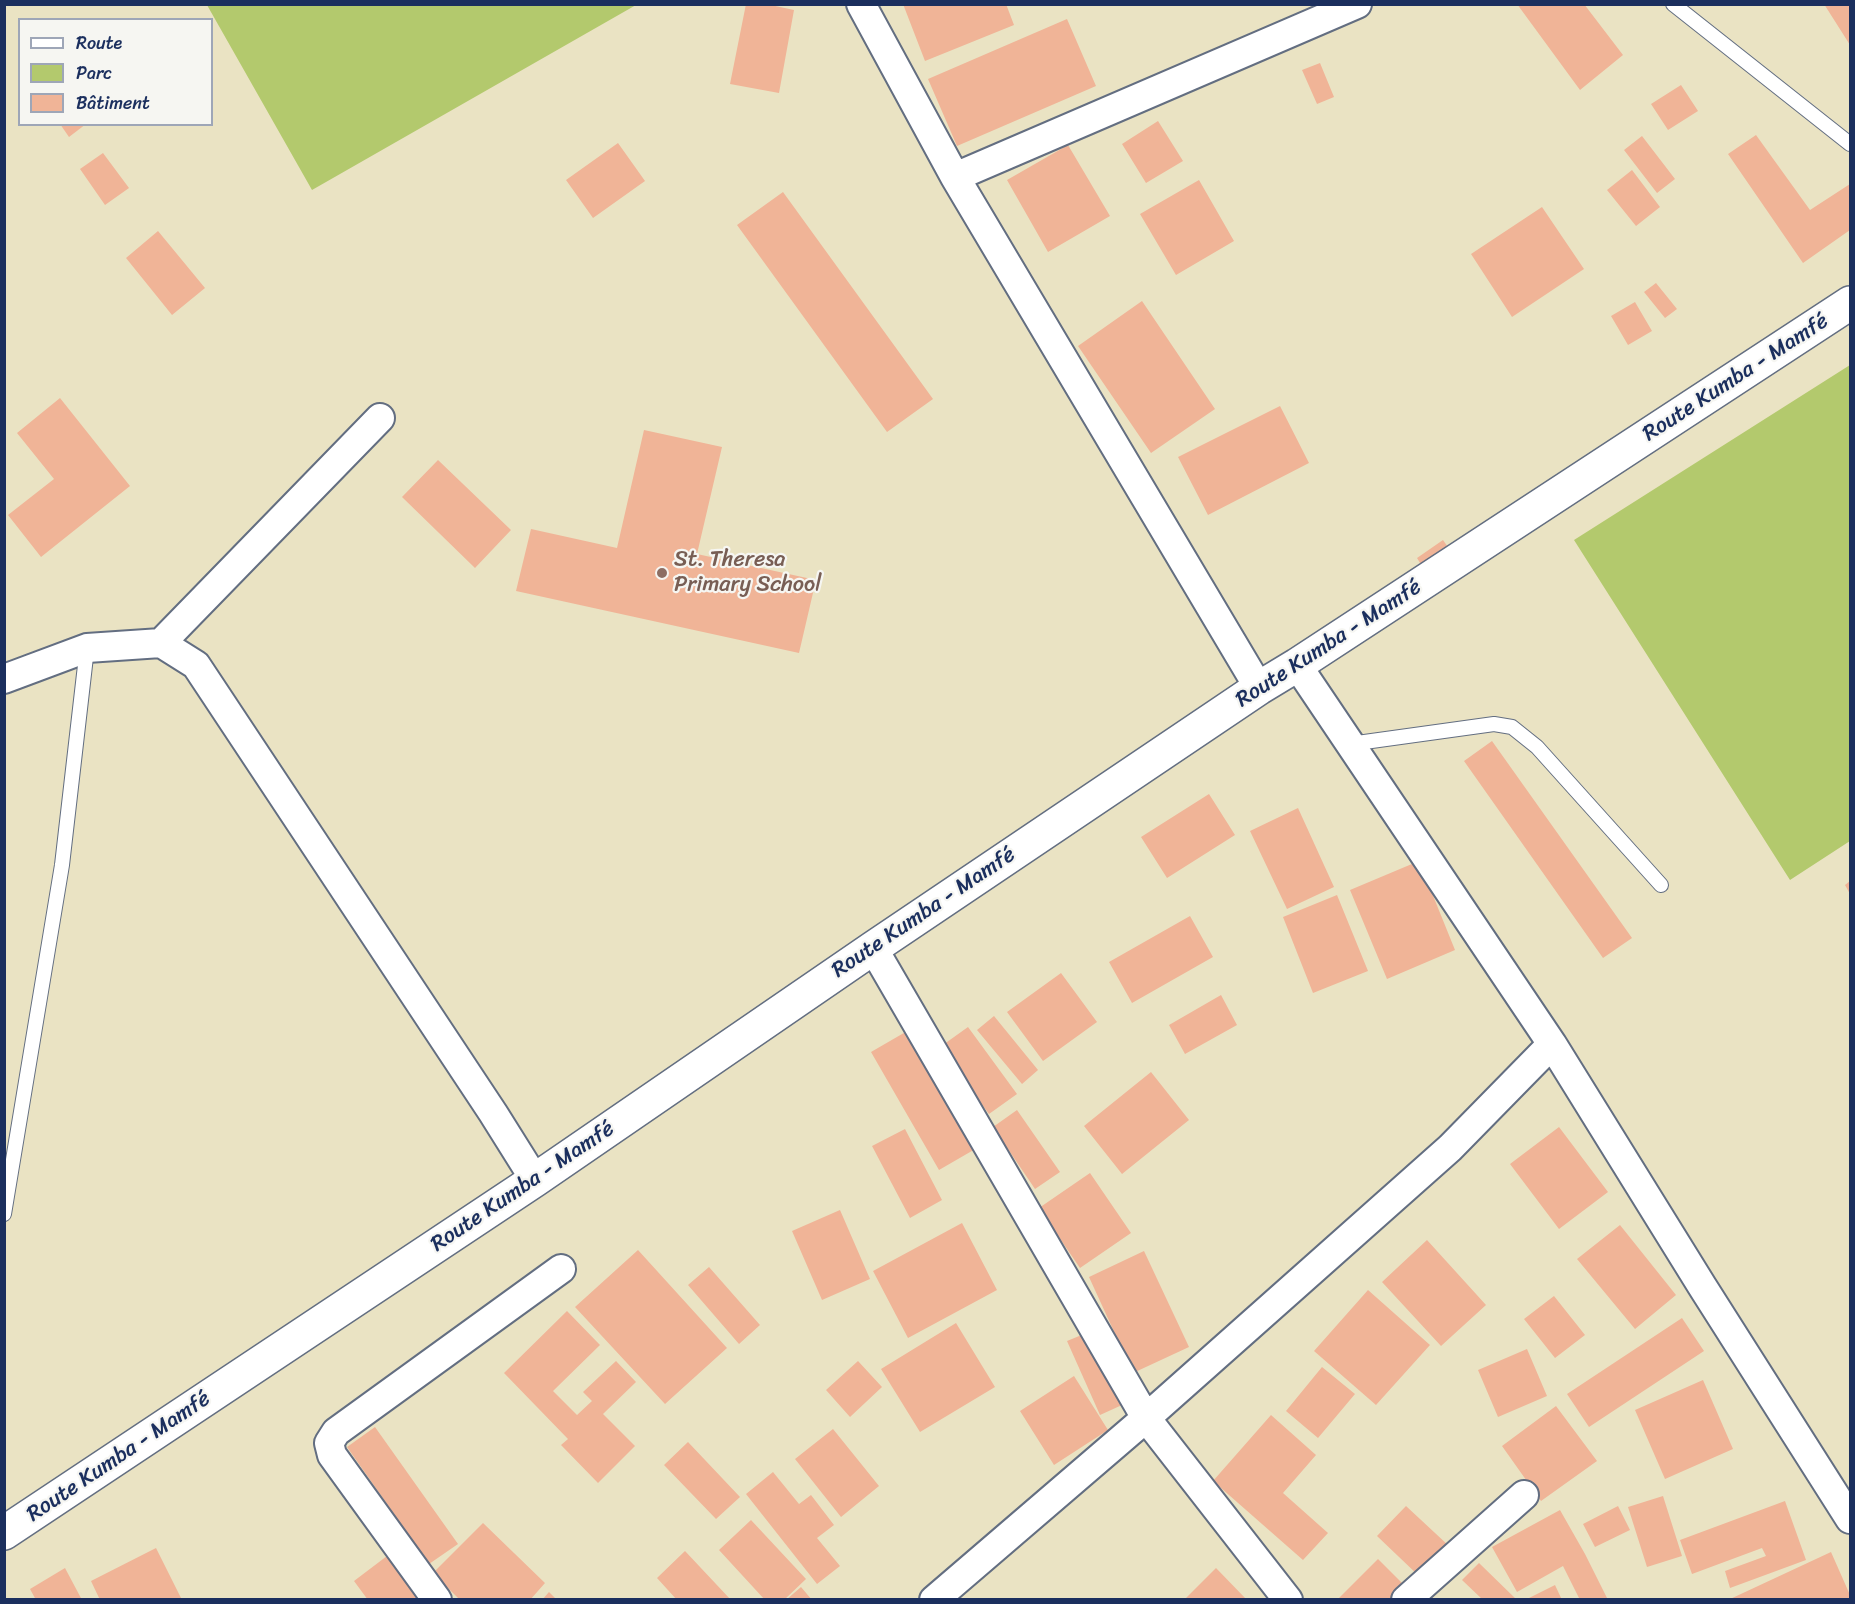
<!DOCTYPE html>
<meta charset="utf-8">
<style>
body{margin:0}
#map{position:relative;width:1855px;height:1604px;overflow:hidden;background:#eae3c3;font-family:Sriracha,sans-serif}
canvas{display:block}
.frame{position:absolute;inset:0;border:6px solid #1b2f5e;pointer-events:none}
.legend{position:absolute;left:18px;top:18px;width:195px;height:108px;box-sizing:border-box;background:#f6f6f2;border:2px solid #9ea6b7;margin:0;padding:8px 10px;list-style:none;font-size:18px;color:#1b2f5e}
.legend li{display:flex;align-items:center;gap:12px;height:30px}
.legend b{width:30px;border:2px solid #9ea6b7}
</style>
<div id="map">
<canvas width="1855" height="1604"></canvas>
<div class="frame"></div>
<ul class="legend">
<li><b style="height:8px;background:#fff"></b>Route</li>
<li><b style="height:16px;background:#b3c96d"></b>Parc</li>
<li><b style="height:16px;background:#f0b497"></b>Bâtiment</li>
</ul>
</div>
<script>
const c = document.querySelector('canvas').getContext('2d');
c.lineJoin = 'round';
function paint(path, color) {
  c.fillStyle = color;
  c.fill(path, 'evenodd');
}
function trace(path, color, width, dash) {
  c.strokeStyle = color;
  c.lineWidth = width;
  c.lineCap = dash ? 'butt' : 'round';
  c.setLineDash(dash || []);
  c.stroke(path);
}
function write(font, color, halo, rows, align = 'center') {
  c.font = font + ' Sriracha,sans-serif';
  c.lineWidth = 4.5;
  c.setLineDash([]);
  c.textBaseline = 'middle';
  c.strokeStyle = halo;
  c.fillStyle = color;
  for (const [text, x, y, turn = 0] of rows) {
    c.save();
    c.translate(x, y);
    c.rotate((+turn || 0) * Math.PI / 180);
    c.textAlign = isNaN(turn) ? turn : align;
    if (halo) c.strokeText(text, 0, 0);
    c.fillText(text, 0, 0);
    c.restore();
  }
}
const green = new Path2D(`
 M207,5H636L312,190Z
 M1850,365V841L1790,880L1574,540Z`);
const building = new Path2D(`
 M746,4H766L794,10L779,93L730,84Z
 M903,4H1006L1014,25L925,61Z
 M1517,4H1584L1623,55L1580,90Z
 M1824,4H1850V45Z
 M1067,19L1096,86L957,146L928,79Z
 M1320,63L1334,97L1317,104L1302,70Z
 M1681,85L1698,111L1668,130L1651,104Z
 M1158,121L1183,161L1146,183L1122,144Z
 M60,124H86L69,137Z
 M1756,135L1810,210L1850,184V230L1803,263L1728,154Z
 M1642,136L1675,179L1657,193L1624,150Z
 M618,143L645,181L593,218L566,180Z
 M1068,145L1110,216L1048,252L1007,180Z
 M103,153L129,188L105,205L80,169Z
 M1632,170L1660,207L1636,226L1607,190Z
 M1199,180L1234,241L1176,275L1140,214Z
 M783,192L933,399L887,432L737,225Z
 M1542,207L1584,269L1512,317L1471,254Z
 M158,231L205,288L172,315L126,258Z
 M1656,283L1677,309L1665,318L1644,292Z
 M1142,301L1215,409L1151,453L1078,346Z
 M1635,302L1652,331L1628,345L1611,316Z
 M60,398L130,486L41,557L8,515L54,479L17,433Z
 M1280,406L1309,463L1208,515L1178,457Z
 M644,430L722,447L697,554L816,580L799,653L516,591L531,529L617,548Z
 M438,460L511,530L475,568L402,497Z
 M1443,540L1452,553L1425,571L1417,558Z
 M1492,741L1632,938L1603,958L1464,761Z
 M1209,794L1235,835L1167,878L1141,837Z
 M1298,808L1334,887L1287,909L1250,831Z
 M1419,861L1455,950L1387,979L1350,890Z
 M1850,881V894L1845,885Z
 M1337,895L1368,971L1313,993L1283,917Z
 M1190,916L1213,957L1132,1003L1109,962Z
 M1061,973L1097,1022L1043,1061L1007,1012Z
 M1221,995L1237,1025L1185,1054L1169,1025Z
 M994,1016L1038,1070L1022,1084L977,1030Z
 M968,1027L1017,1094L989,1114L940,1047Z
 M909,1030L977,1148L939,1170L871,1052Z
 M1151,1072L1189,1120L1122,1174L1084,1126Z
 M1017,1110L1060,1172L1035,1189L993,1127Z
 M1559,1127L1608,1192L1559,1229L1510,1164Z
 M905,1129L942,1200L910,1218L872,1146Z
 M1090,1173L1131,1233L1080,1268L1039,1208Z
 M840,1210L870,1279L822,1300L792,1231Z
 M962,1223L997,1290L908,1338L873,1271Z
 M1620,1225L1676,1295L1635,1329L1577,1259Z
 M1427,1240L1486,1305L1441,1346L1382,1282Z
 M638,1250L727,1348L665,1404L575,1307Z
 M1144,1251L1189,1347L1133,1373L1089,1277Z
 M709,1267L760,1325L739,1344L688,1285Z
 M1368,1290L1430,1345L1376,1405L1314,1351Z
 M1554,1296L1585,1335L1555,1358L1524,1319Z
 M567,1311L600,1345L553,1391L577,1415L592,1401L583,1392L616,1361L636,1382L603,1414L635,1446L598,1483L561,1445L568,1439L504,1373Z
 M1682,1318L1704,1351L1589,1427L1567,1394Z
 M956,1323L995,1387L920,1432L881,1369Z
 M1089,1332L1122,1405L1100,1415L1067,1341Z
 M1527,1349L1547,1396L1498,1417L1478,1370Z
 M858,1361L882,1387L850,1417L826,1390Z
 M1322,1367L1355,1394L1318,1438L1286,1411Z
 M1074,1376L1108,1430L1054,1465L1020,1411Z
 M1703,1380L1733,1449L1665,1479L1635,1410Z
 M1556,1406L1597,1461L1541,1501L1502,1446Z
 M1271,1415L1316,1455L1283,1493L1328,1533L1303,1560L1213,1481Z
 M375,1427L458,1544L429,1564L347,1447Z
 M833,1429L879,1486L841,1517L795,1459Z
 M688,1442L740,1497L716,1519L664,1465Z
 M773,1472L799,1504L811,1495L834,1525L817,1538L840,1566L817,1584L746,1494Z
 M1663,1496L1682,1556L1647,1567L1628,1507Z
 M1785,1501L1806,1560L1730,1588L1725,1571L1766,1556L1762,1548L1692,1574L1680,1540Z
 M1406,1506L1449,1546L1420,1577L1377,1536Z
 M1618,1506L1630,1530L1595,1547L1583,1524Z
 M1560,1510L1585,1554L1608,1600H1580L1563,1566L1517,1592L1492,1547Z
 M751,1520L806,1579L784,1600H765L719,1550Z
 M483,1523L545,1583L530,1600H460L433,1573Z
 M156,1548L182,1600H100L91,1581Z
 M685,1551L731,1600H677L657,1578Z
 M1831,1552L1850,1595V1600H1728Z
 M387,1556L419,1600H368L354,1581Z
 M1378,1559L1408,1589L1398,1600H1337Z
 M1479,1563L1517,1600H1483L1462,1580Z
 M65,1568L82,1600H36L30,1589Z
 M1216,1568L1247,1600H1184Z
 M1555,1585L1562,1600H1525Z
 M801,1587L812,1600H786Z
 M549,1592L557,1600H542Z`);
const service = new Path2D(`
 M1673,4L1850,144
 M1350,744L1494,724L1512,727L1537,747L1661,885
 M4,1214L62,865L87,648`);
const minor = new Path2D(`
 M861,4L955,177L1259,688
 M955,177L1357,4
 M161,643L380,418
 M1297,665L1552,1044L1702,1286L1850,1519
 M4,679L87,648L161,643L196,665L493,1113L535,1180
 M873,948L1146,1418L1288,1600
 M437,1600L332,1455L329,1443L336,1432L561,1269
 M934,1600L1146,1418L1450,1148L1552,1044
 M1406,1600L1524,1495`);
const trunk = new Path2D(`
 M4,1533L535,1180L873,948L1259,688L1297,665L1850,303`);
const markers = [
 [662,573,6,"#8d6e63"]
];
const streetNames = [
 ["Route Kumba - Mamfé",1736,378,-33],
 ["Route Kumba - Mamfé",1329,644,-33],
 ["Route Kumba - Mamfé",924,913,-34],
 ["Route Kumba - Mamfé",523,1187,-34],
 ["Route Kumba - Mamfé",119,1457,-34]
];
const educationNames = [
 ["St. Theresa",674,560],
 ["Primary School",674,585]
];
paint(green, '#b3c96d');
paint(building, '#f0b497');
trace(service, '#636e81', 16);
trace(minor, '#636e81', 32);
trace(trunk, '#636e81', 36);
trace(service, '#fff', 14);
trace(minor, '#fff', 28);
trace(trunk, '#fff', 33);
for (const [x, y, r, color] of markers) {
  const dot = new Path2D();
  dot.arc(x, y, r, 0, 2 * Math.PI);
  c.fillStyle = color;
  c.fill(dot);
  trace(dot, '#f6f6f2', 2);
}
write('22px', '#1b2f5e', '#f6f6f2', streetNames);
write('22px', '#785e54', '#f6f6f2', educationNames, 'left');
</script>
